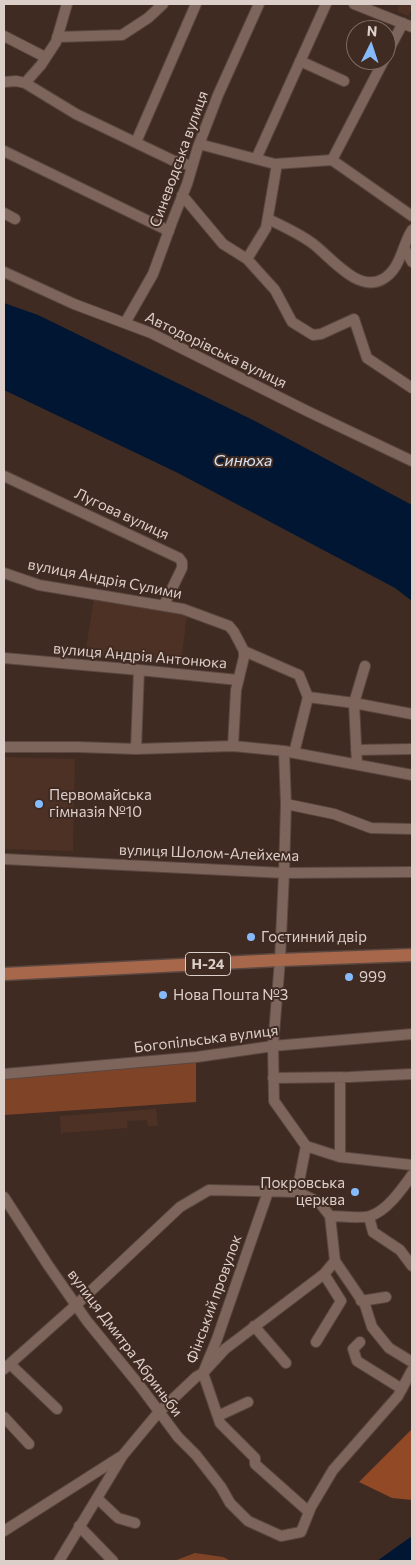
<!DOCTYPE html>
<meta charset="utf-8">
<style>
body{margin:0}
#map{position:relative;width:416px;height:1565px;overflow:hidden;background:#402b22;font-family:Commissioner,sans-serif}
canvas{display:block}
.frame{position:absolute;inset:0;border:5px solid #dccec8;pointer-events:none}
.north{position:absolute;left:346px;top:20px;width:50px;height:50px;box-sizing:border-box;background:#402b22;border:1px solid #7e6c64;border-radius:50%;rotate:4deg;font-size:14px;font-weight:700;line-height:20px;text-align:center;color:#dccec8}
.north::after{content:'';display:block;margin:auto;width:18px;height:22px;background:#86bbfb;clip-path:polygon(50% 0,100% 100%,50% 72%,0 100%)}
</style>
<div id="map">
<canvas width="416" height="1565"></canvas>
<div class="frame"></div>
<div class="north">N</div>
</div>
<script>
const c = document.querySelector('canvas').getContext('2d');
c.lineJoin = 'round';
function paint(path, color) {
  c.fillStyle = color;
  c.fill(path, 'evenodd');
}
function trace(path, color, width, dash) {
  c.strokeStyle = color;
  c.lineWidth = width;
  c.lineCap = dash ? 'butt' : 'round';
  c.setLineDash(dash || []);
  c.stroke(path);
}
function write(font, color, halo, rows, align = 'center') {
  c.font = font + ' Commissioner,sans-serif';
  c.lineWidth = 4;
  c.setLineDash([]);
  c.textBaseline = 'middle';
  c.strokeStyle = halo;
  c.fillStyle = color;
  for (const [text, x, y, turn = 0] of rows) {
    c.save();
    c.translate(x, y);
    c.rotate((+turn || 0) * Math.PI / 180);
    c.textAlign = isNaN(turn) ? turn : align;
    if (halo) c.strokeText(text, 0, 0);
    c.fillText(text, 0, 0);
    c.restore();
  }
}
const built = new Path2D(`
 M400,4H412V8L408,16L397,11Z
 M94,598L187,614L181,664L85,655Z
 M4,757L75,759L73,851L4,849Z
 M156,1109L158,1126H148L147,1120L127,1121V1128L61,1133L60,1116Z`);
const green = new Path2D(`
 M196,1059V1102L4,1115V1076Z
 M195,1553L223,1557L231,1561H174Z`);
const forest = new Path2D(`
 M412,1429V1500L392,1498L359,1482Z`);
const water = new Path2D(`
 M4,303L38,315L255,421L412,505V601L395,588L178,473L4,390Z
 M412,1536V1560L411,1561H377Z`);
const minor = new Path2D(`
 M354,4L412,27
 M4,36L45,57
 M57,37L122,35L148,18L163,4
 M386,55L403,23
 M300,61L344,81
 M4,82L16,81L25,83L76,114L172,160L192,166
 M25,83L41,65L56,42L67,4
 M136,142L196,4
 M199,144L275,164L332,160L412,216
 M4,151L169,231
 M256,159L326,4
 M332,160L384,60
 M182,195L223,244L247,259L275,290L292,322L313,335L321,334L354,319L367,358L412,388
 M4,213L15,219
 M268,219C283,226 298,233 312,243C330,256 358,294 383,279C401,269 402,245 412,230
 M405,249L412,262
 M247,259L266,228L277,164
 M4,272L74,304L151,333L307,411L412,461
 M125,323L153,274L172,222L187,184L198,147L218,95L259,4
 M4,476L179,558L182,562V568L164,605
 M4,573L39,585L183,609L229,626L234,632L244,651V657L236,690L233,746
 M244,651L299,675L308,697L294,753
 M4,658L139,670L238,680
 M308,697L354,703L412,714
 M4,747H78L136,749L233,746L284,751L412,775
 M136,749L139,670
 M356,750L412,749
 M284,751L286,804L284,873L280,960L273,1046L274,1101L306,1146
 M357,764L354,703L365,666
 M286,804L334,814L371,828L412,829
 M4,859L284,873L412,872
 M4,1074L197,1057L273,1046L412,1034
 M340,1077V1157
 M273,1078L350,1077L412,1074
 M306,1146L340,1157L412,1165
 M268,1192L217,1339L203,1373L220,1423L255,1458V1464L309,1512
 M297,1192L319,1202L330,1216
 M4,1197L48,1265L87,1321L140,1386L178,1437L196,1455L221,1487L230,1503L248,1521L281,1536L301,1532L311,1507L333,1470L398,1396L412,1370
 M330,1216L335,1261L365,1305L372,1327L389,1348L412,1362
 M330,1216C341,1216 360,1219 370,1216C387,1211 402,1189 412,1175
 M369,1217L373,1232L400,1250L412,1266
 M361,1301L386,1297
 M254,1326L286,1363
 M316,1342L341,1301L324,1274
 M360,1342L353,1349L357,1361L402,1389
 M10,1364L57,1409
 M4,1369L76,1305L180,1207L209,1190L297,1192L306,1146
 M218,1416L248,1402
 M4,1417L29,1444
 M97,1498L118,1518L135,1523
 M79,1526L113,1561
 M4,1531L120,1457
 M59,1561L123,1455L158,1413L196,1377L203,1373L225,1349L324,1274L335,1261`);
const major = new Path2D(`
 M4,974L280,960L412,955`);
const markers = [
 [39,804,5,"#86bbfb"],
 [251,937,5,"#86bbfb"],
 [349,977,5,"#86bbfb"],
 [163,995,5,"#86bbfb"],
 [355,1192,5,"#86bbfb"]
];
const shields = [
 [208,964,45]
];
const shieldNames = [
 ["Н-24",208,964]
];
const streetNames = [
 ["Синеводська вулиця",179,159,-70],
 ["Автодорівська вулиця",216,350,26],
 ["Лугова вулиця",122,514,25],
 ["вулиця Андрія Сулими",105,579,11],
 ["вулиця Андрія Антонюка",140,656,5],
 ["вулиця Шолом-Алейхема",209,853,2],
 ["Богопільська вулиця",206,1039,-7],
 ["Фінський провулок",214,1299,-70],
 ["вулиця Дмитра Абриньби",125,1343,53]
];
const poiNames = [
 ["Первомайська",49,795],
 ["гімназія №10",49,812],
 ["Гостинний двір",261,937],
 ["999",359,977],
 ["Нова Пошта №3",173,995],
 ["Покровська",345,1183,"right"],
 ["церква",345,1200,"right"]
];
const waterNames = [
 ["Синюха",243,461]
];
paint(built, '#4d3125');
paint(green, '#7f4428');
paint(forest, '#924926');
paint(water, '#001633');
trace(minor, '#594740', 12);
trace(major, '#594740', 15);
trace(minor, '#7d655b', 10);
trace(major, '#a7674a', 12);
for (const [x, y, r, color] of markers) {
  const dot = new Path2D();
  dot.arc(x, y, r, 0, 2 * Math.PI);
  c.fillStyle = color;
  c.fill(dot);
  trace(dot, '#402b22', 2);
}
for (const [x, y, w] of shields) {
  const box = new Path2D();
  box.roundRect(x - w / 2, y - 11.5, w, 23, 4);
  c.fillStyle = '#402b22';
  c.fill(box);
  trace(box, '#dccec8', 1);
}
write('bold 14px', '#dccec8', null, shieldNames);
write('15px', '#dccec8', '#402b22', streetNames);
write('15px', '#dccec8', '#402b22', poiNames, 'left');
write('italic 16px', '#d4e2f3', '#402b22', waterNames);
</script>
